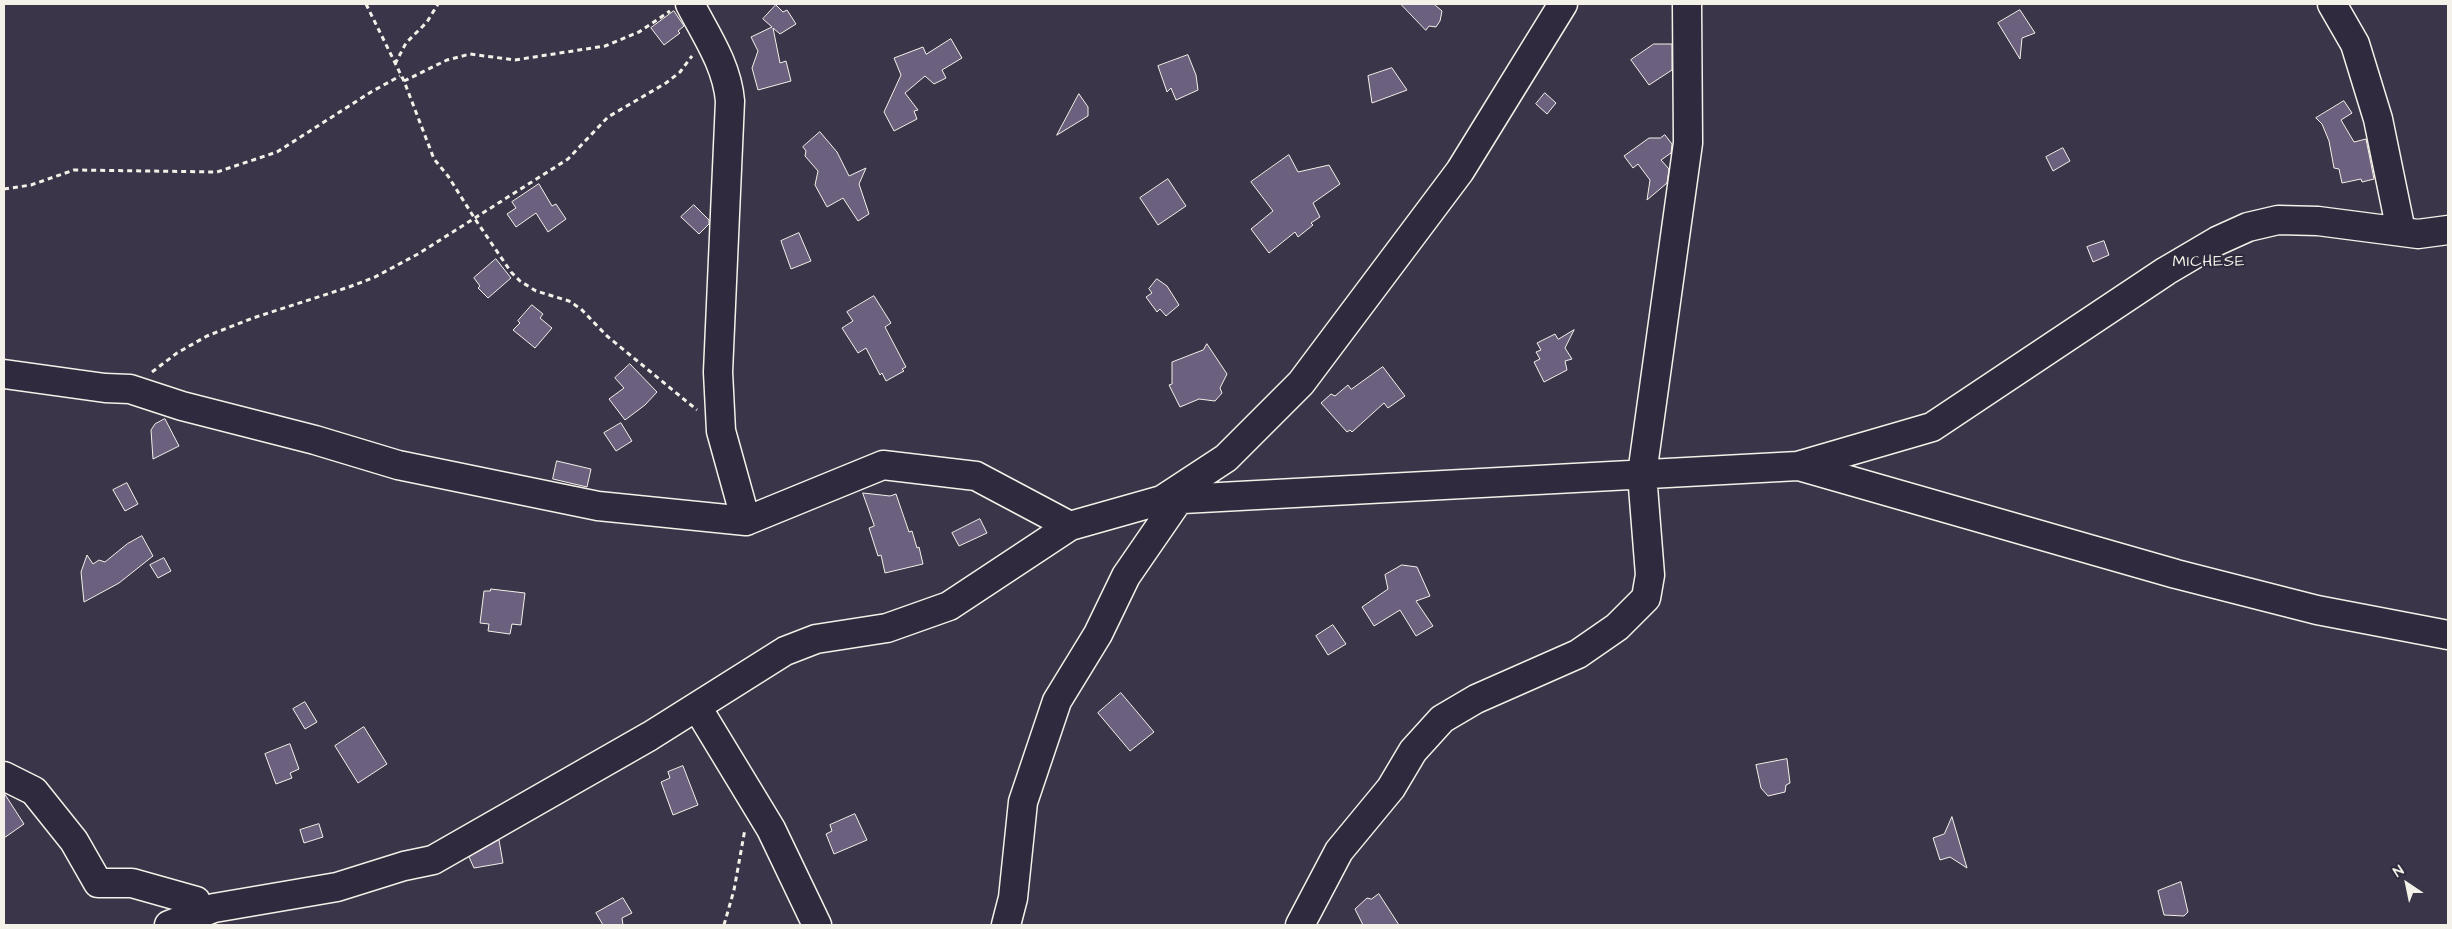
<!DOCTYPE html>
<style>
body{margin:0}
#map{position:relative;width:2452px;height:929px;overflow:hidden;background:#3b354a;font-family:"Architects Daughter",sans-serif}
canvas{display:block}
.frame{position:absolute;inset:0;border:5px solid #f4f1e8;pointer-events:none}
.north{position:absolute;left:2382px;top:859px;width:50px;height:50px;-webkit-text-stroke:4px #2f2a3d;paint-order:stroke;rotate:326deg;font-size:14px;font-weight:700;line-height:20px;text-align:center;color:#f4f1e8}
.north::after{content:'';display:block;margin:auto;width:18px;height:22px;background:#f4f1e8;clip-path:polygon(50% 0,100% 100%,50% 72%,0 100%)}
</style>
<div id="map">
<canvas width="2452" height="929"></canvas>
<div class="frame"></div>
<div class="north">N</div>
</div>
<script>
const c = document.querySelector('canvas').getContext('2d');
c.lineJoin = 'round';
function paint(path, color) {
  c.fillStyle = color;
  c.fill(path, 'evenodd');
}
function trace(path, color, width, dash) {
  c.strokeStyle = color;
  c.lineWidth = width;
  c.lineCap = dash ? 'butt' : 'round';
  c.setLineDash(dash || []);
  c.stroke(path);
}
function write(font, color, halo, rows, align = 'center') {
  c.font = font + ' "Architects Daughter",sans-serif';
  c.lineWidth = 4;
  c.setLineDash([]);
  c.textBaseline = 'middle';
  c.strokeStyle = halo;
  c.fillStyle = color;
  for (const [text, x, y, turn = 0] of rows) {
    c.save();
    c.translate(x, y);
    c.rotate((+turn || 0) * Math.PI / 180);
    c.textAlign = isNaN(turn) ? turn : align;
    if (halo) c.strokeText(text, 0, 0);
    c.fillText(text, 0, 0);
    c.restore();
  }
}
const building = new Path2D(`
 M1401,4H1434L1442,11L1440,21L1436,27L1429,26L1426,30Z
 M776,5L783,12L787,10L796,24L780,34L773,28L780,63L786,61L791,81L758,90L752,68L758,51L751,37L772,27L763,19Z
 M2020,10L2035,33L2022,38L2020,59L1998,23Z
 M674,11L684,26L678,31L680,33L664,45L651,28Z
 M951,39L962,58L942,70L946,78L934,84L925,76L905,93L918,110L914,111L917,119L894,131L884,112L901,75L894,58L923,47L926,54Z
 M1654,44H1672V70L1649,85L1631,60Z
 M1188,55L1196,75L1198,90L1176,100L1171,88L1167,92L1158,66Z
 M1392,68L1407,90L1372,103L1368,76Z
 M1545,93L1556,103L1547,114L1536,104Z
 M1079,94L1088,107V116L1057,135Z
 M2344,101L2352,113L2341,120L2354,142L2366,139L2374,179L2362,182L2361,179L2342,183L2339,169L2334,168L2329,141L2322,124L2316,118Z
 M820,132L837,152L849,176L866,168L859,184L869,214L858,221L843,198L827,207L815,185L818,171L805,156L806,151L803,147Z
 M1665,135L1672,144L1671,153L1661,160L1669,169L1667,183L1647,200L1650,180L1638,164L1633,168L1624,156L1649,138H1660Z
 M2063,148L2070,161L2053,171L2046,157Z
 M1289,155L1298,172L1329,165L1340,184L1313,203L1320,217L1311,223L1313,225L1298,237L1295,232L1269,253L1251,229L1273,211L1251,182Z
 M1168,179L1186,206L1158,225L1140,198Z
 M539,184L552,206L556,204L566,219L548,232L536,213L516,227L507,214L516,208L512,202Z
 M694,205L709,220V224L699,234L681,217Z
 M799,233L811,261L791,269L781,241Z
 M2104,241L2109,255L2093,262L2087,247Z
 M496,259L511,278L488,298L478,288L480,286L474,278Z
 M1157,279L1167,286L1179,305L1166,316L1160,309L1157,312L1146,297L1152,293L1149,289Z
 M874,296L891,323L885,327L906,367L902,369L904,371L886,381L882,373L880,375L866,348L858,353L842,328L853,321L847,312Z
 M532,305L543,314L540,318L552,328L535,348L513,330L520,323L518,321Z
 M1574,330L1565,348L1572,359L1565,361L1567,370L1544,382L1534,362L1540,359L1536,352L1541,350L1537,343L1555,334L1558,339Z
 M1207,344L1227,374L1220,388L1222,393L1215,401L1199,399L1180,407L1169,385L1172,384V362L1203,350Z
 M630,364L657,392L645,405L625,420L609,399L624,388L615,378Z
 M1383,367L1405,396L1388,408L1384,403L1352,432L1350,430L1347,432L1321,403L1331,394L1335,396L1348,385L1351,389Z
 M165,419L179,446L153,459L151,430L155,424Z
 M621,423L632,441L616,451L604,433Z
 M557,461L591,469L587,487L553,479Z
 M127,483L138,504L125,511L113,490Z
 M863,493L890,496L896,494L909,532L912,531L917,548L919,547L923,564L885,573L881,555L878,556L869,528L874,526Z
 M980,519L987,533L959,546L952,533Z
 M142,536L153,556L119,583L84,602L81,572L87,555L93,564L99,560L105,562L127,544Z
 M164,558L171,571L158,578L150,565Z
 M1402,565L1417,567L1430,596L1416,601L1433,626L1416,636L1400,610L1374,626L1362,607L1388,589L1385,575Z
 M491,589L525,593L521,625L512,624L510,634L488,631L489,624L480,623L484,591H490Z
 M1333,625L1346,644L1328,655L1316,636Z
 M1121,693L1154,732L1130,751L1098,713Z
 M305,702L317,722L305,729L293,709Z
 M364,727L387,764L358,783L335,746Z
 M290,744L299,769L290,773L292,778L276,784L265,754Z
 M1787,759L1790,783L1786,785L1785,792L1768,796L1761,788L1756,765Z
 M683,766L698,805L673,815L661,782L670,778L668,772Z
 M4,793L24,824L4,838Z
 M855,814L867,840L834,854L826,834L832,831L830,825Z
 M1952,817L1967,868L1950,857L1940,860L1933,838L1944,834Z
 M319,824L323,837L304,843L300,830Z
 M499,840L503,863L474,868L469,857Z
 M2181,882L2188,912L2184,916L2164,915L2158,891Z
 M1379,894L1399,925H1363L1355,909L1367,898L1371,899Z
 M623,898L632,913L622,918L623,925H603L596,913Z`);
const path = new Path2D(`
 M366,4L404,81L434,159L448,176L475,219L511,272L520,281L536,291L569,301L581,309L607,336L697,410
 M395,64L406,43L427,22L438,4
 M404,81L447,60L470,54L515,60L605,46L639,32L670,11
 M4,189L31,185L74,170L217,172L277,152L371,92L400,76
 M152,372L177,353L207,336L253,318L349,287L375,277L418,254L568,159L608,117L666,83L680,72L692,56
 M724,925L734,890L745,829`);
const minor = new Path2D(`
 M690,4C706,35 727,65 730,101L718,372L721,431L746,521
 M2332,4L2355,44L2378,119L2401,231
 M4,374L105,388L130,389L182,406L315,440L398,465L598,506L746,521L883,465L976,476L1070,526L1162,500L1226,458L1301,383L1460,171L1563,4
 M1799,466L2176,574L2317,610L2448,635
 M1164,500L1798,466L1932,427L2166,271L2217,241L2248,227L2278,220L2318,221L2418,234L2448,230
 M697,707L771,829L817,925
 M4,776L34,791L74,841L98,883H132L196,901
 M169,925L214,908L337,887L404,866L433,860L650,736L785,651L816,639L887,628L949,606L1070,526
 M1006,925L1013,898L1023,802L1057,701L1098,634L1126,576L1179,499
 M1300,925L1339,851L1391,788L1413,751L1442,719L1476,699L1578,654L1617,627L1646,598L1650,575L1642,474L1688,143L1687,4`);
const quarterNames = [
 ["MICHESE",2209,263]
];
paint(building, '#6b617e');
trace(building, '#f4f1e8', 1);
trace(minor, '#f4f1e8', 31);
trace(path, '#f4f1e8', 3, [5, 4]);
trace(minor, '#2f2a3d', 28);
c.letterSpacing = '1px';
write('16px', '#f4f1e8', '#2f2a3d', quarterNames);
c.letterSpacing = '0px';
</script>
